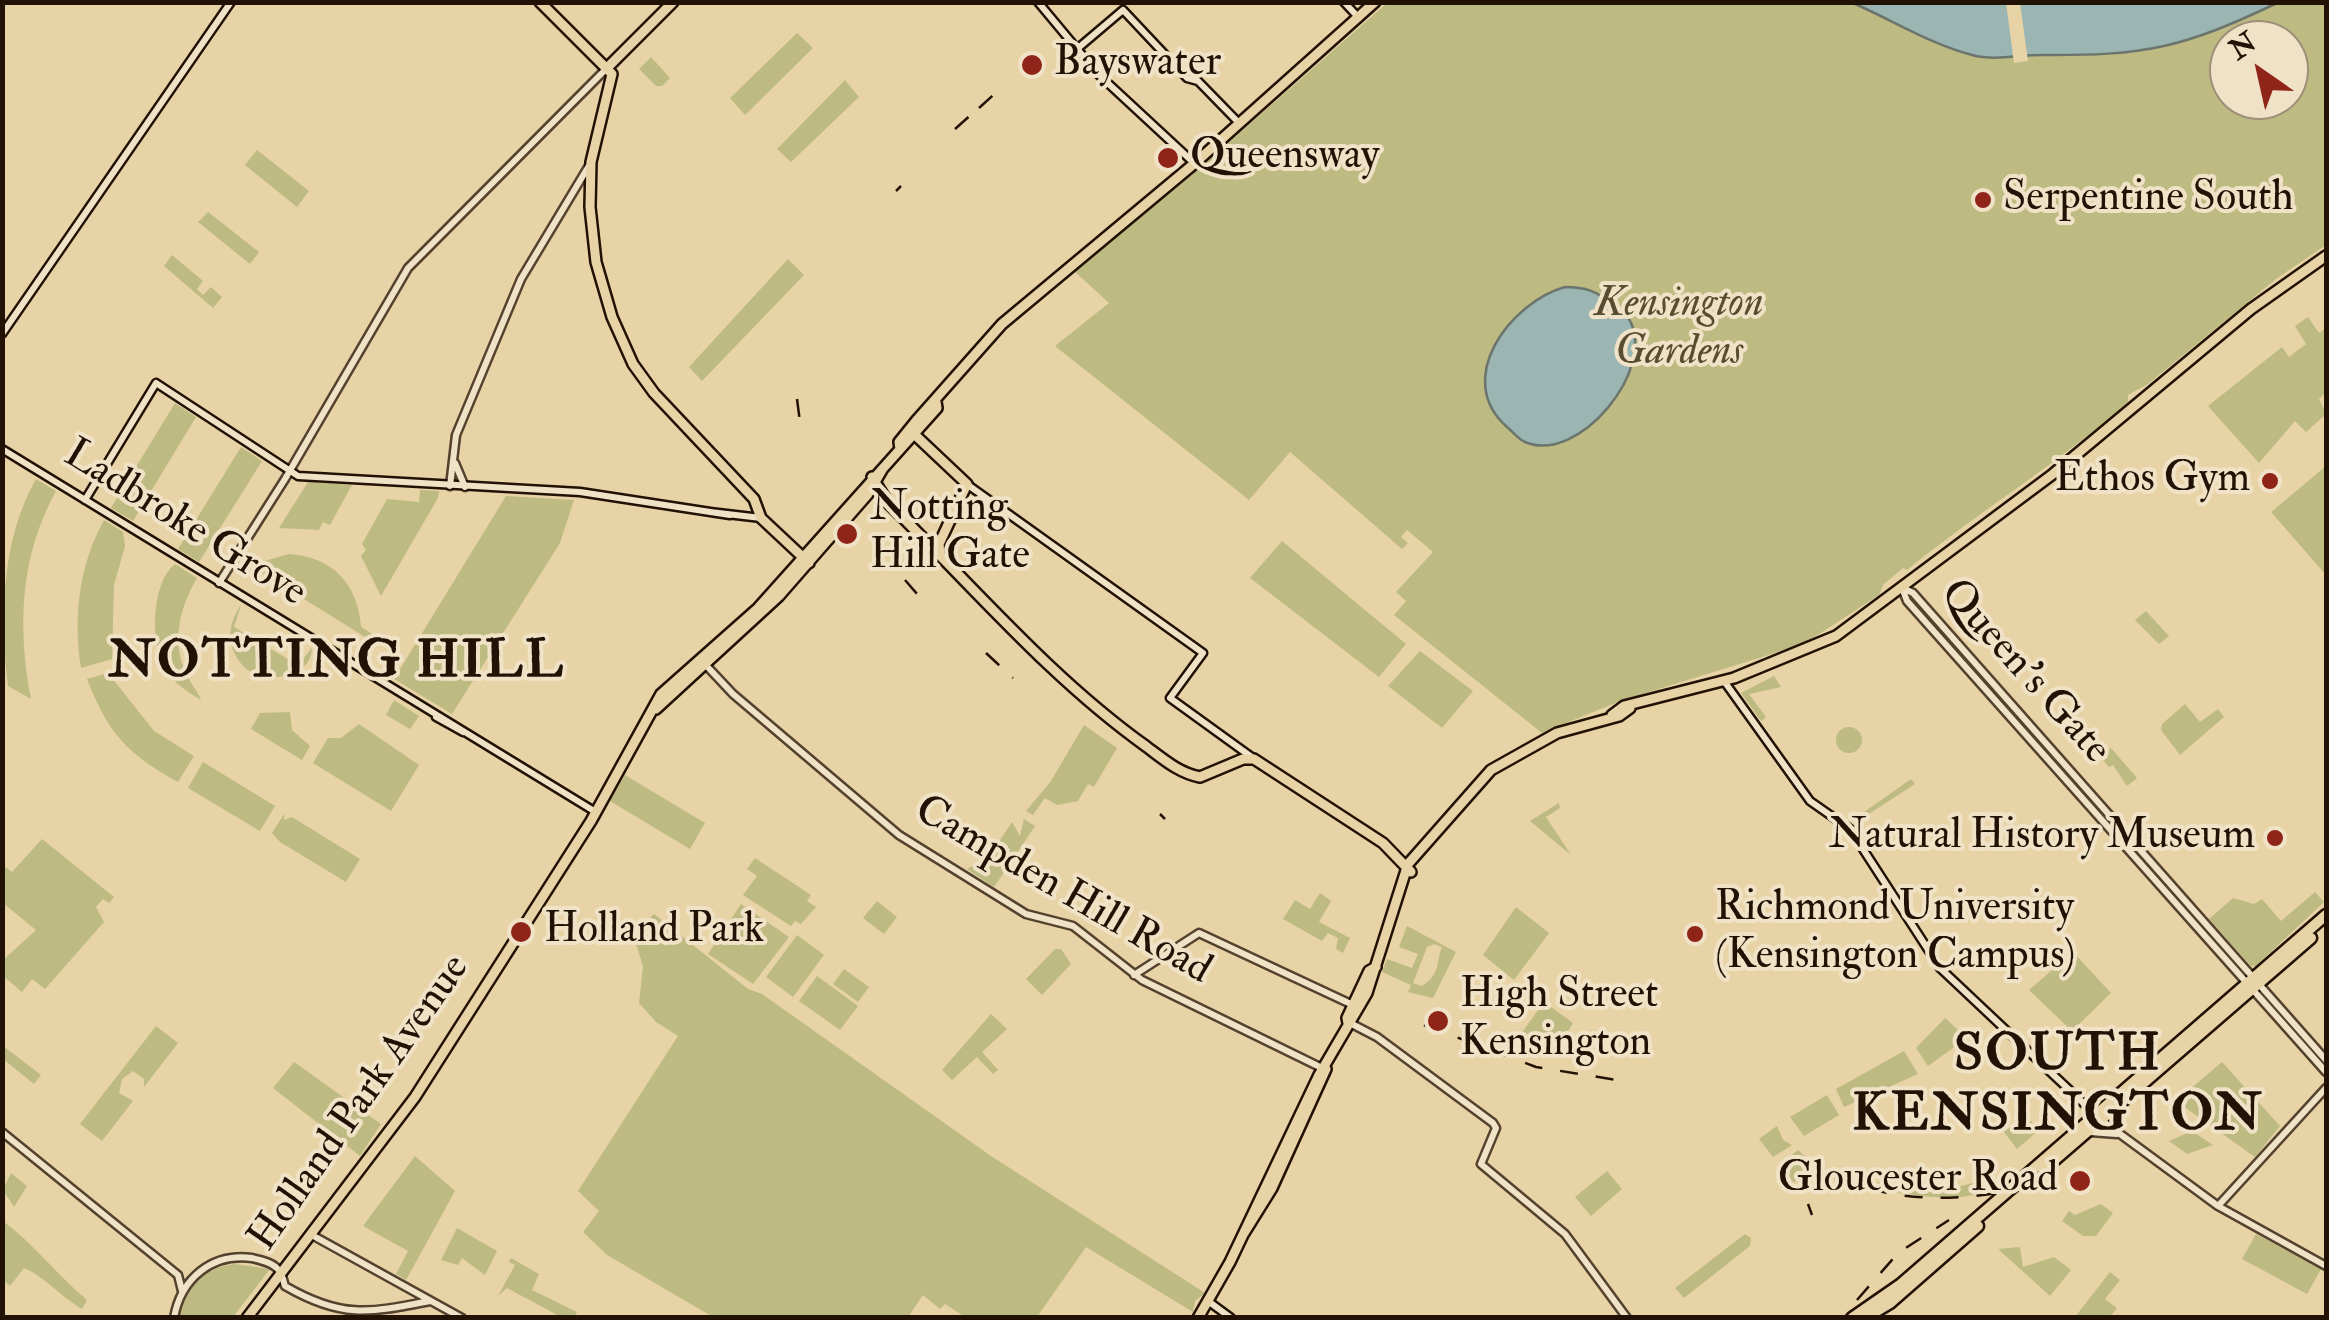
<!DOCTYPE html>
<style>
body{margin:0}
#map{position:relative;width:2329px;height:1320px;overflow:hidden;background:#e8d3a7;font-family:"IM FELL Double Pica",serif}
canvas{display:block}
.frame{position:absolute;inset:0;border:5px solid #221206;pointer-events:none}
.north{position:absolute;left:2209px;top:20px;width:100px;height:100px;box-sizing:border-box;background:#f0e2c6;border:2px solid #9e8f79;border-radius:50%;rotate:326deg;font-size:28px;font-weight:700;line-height:40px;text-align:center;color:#221206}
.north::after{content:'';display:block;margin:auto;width:35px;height:45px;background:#8f2418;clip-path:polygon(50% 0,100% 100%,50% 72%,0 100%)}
</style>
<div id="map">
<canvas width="2329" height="1320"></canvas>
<div class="frame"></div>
<div class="north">N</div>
</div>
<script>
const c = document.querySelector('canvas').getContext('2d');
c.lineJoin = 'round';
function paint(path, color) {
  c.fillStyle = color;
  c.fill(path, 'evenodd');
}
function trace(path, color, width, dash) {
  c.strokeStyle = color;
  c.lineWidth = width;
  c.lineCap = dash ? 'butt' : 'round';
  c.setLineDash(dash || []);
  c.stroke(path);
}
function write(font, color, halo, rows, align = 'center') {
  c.font = font + ' "IM FELL Double Pica",serif';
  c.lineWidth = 8;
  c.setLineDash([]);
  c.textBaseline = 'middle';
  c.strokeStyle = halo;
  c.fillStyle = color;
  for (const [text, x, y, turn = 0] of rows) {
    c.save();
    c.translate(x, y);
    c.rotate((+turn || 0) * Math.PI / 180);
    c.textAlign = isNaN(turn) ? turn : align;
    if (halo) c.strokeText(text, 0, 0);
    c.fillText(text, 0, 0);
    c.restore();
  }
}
const green = new Path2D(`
 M1387,3H2326V245L2276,279L2148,384L2128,395V402C2058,464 1979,511 1907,570L1903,568L1883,585L1879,595L1804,644L1620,701L1542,733L1394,615L1406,601L1396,592L1433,552L1407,530L1401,537L1408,543L1402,549L1290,452L1249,500L1055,346L1109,303L1074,271L1192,175ZM2229,40H2289V100H2229Z
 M797,33L813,48L745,115L730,98Z
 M651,57L670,78L662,86H656L639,69Z
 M845,80L859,97L791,162L777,149Z
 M257,150L309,191L297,207L245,165Z
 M208,212L259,252L250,264L198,222Z
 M172,255L203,281L197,289L203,295L211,287L222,297L213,308L164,266Z
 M788,259L804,275L702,381L689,367Z
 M2308,317L2319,333L2326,328V392L2319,399L2326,414L2306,432L2295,421L2259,463L2208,406L2282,347L2289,357L2306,344L2295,326Z
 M175,403L196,417L133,521L111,508Z
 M241,447L262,461L199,562L178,549Z
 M2326,466V575L2271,512Z
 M36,479L56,491C20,556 17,627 31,699L8,686C0,617 1,541 36,479Z
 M308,482L352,485L330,525L323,522L319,530L279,528Z
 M420,490L439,491L438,498L381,596L361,556L366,550L362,544L387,499L419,502Z
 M506,496L574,500L560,543L452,714L394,679Z
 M104,520L123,532L125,546L114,585L112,659L81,668C73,617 79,565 104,520Z
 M1282,541L1406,644L1379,677L1250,578Z
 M289,554C333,557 358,584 361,627L374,635L370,640L241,560L244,555L257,563Z
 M175,564L197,578C180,607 171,641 186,673C190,683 199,693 201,700C187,691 174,684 165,669C150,645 151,582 175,564Z
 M241,605L234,627L298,665L312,648C311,678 268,685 245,668C226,648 226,627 241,605Z
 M2146,611L2169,636L2159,644L2135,620Z
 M1420,651L1473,691L1442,728L1388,686Z
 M108,673L154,731L194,756L178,782C127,754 108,733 87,679Z
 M1774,676L1781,687L1749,694L1766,717L1761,721L1741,693Z
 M394,700L419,716L410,729L386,715Z
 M2185,704L2200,722L2218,709L2224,717L2180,755L2161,730L2162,724Z
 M260,713L290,712L292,730L310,746L302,760L251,729Z
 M359,724L419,765L391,811L313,763L328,738H341Z
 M1084,725L1117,748L1094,787L1088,784L1078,801L1057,805L1045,798L1033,815L1026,811L1051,781Z
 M1836 740a13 13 0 1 1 26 0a13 13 0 1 1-26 0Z
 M2111,748L2137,778L2127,786L2113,765L2109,767L2101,757Z
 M203,762L275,806L260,831L188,788Z
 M625,775L705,823L690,849L610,801Z
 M1911,779L1915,784L1861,819L1860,815Z
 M1559,803L1560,808L1546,817L1571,855L1530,821Z
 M284,814V820L292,817L360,859L346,882L280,842L272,833Z
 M1024,819L1035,826L994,887L967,869L976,864L974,869L979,872L1012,822L1020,836Z
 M42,839L114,897L109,903L103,899L96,907L104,922L45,989L32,979L22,992L3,976V960L36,930L3,903V865L12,872Z
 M755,858L811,895L807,901L816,907L801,924L795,921L791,926L743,895L757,876L747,869Z
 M2315,892L2324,902L2256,966H2251L2209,919L2233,898L2254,904L2262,899L2281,921Z
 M1320,893L1331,901L1319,922L1350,938L1343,953L1336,949L1338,938L1328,933L1322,941L1283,919L1295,900L1310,909Z
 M877,901L897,917L884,934L863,918Z
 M741,904L789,937L753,984L708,954Z
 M1516,907L1549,933L1514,980L1483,955Z
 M654,914L748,989L762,994L991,1156L1205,1293L1195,1301L1193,1312L1086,1247L1037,1317H965L945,1304L940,1309L923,1295L908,1317H713L607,1255L583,1232L599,1211L578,1191L678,1036L656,1022L639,1003L643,966L633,934Z
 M1407,926L1456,952L1433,998L1408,992L1411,985L1382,972L1387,959L1412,968L1418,954L1399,947ZM1434,944L1442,947C1435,964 1442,972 1422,986L1413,983L1427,947Z
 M797,935L824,955L793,997L766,977Z
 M1055,949H1061L1071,964L1042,995L1026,979Z
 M2073,952L2111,993L2072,1031L2029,990Z
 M844,969L869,987L858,1002L833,984Z
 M817,976L858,1006L840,1030L799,1001Z
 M1544,1002L1573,1023L1562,1042L1559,1056L1518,1038Z
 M991,1014L1007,1029L982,1052L998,1070L993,1074L977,1057L952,1080L942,1070Z
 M1945,1018L1967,1038L1928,1066L1916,1048Z
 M156,1026L178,1043L144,1087V1079L133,1071L122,1079L119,1093L133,1101L102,1141L80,1124Z
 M2,1045L41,1075L34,1084L3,1059Z
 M1904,1051L1918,1074L1844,1107L1836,1089Z
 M294,1062L381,1124L360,1156L273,1088Z
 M2222,1062L2280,1126L2255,1157L2176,1101Z
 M1827,1095L1839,1115L1804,1136L1790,1117Z
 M2024,1116L2040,1129L2017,1149L2004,1132Z
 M1777,1126L1783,1140L1792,1145L1773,1157L1759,1139Z
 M2192,1131L2213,1145L2187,1154L2169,1141Z
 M1798,1150L1809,1160L1794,1183L1780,1164Z
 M415,1156L455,1191L406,1280L396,1274L408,1251L363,1226Z
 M1607,1171L1622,1189L1591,1216L1575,1197Z
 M11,1173L27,1186L14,1207L3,1190Z
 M1878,1182L1948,1190L1972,1183L1985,1187C1970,1207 1902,1193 1876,1189Z
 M2101,1204L2113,1213L2096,1236H2083L2062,1221L2069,1211L2075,1215Z
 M3,1221C35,1245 56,1274 87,1300L82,1309C60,1296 44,1276 24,1268L10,1286L3,1280Z
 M457,1228L497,1251L485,1275L462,1258L458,1265L441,1260Z
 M1745,1234L1751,1238L1750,1246L1684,1298L1675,1288Z
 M2256,1234L2321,1269L2307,1294L2242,1259Z
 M2020,1247L2023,1267L2054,1257L2071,1270L2050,1296L1998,1249Z
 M511,1258L539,1274L532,1290L577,1312L574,1317H561L507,1288L498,1296L515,1265L509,1262Z
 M235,1264L270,1269L233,1317H179C184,1287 205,1267 235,1264Z
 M2110,1272L2120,1280L2105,1299L2117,1308L2110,1317H2075Z`);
const water = new Path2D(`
 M1853,3H2277C2183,48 2145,56 2041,55C2018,55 1995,61 1972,55C1930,44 1892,20 1853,3Z
 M1565,287C1586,287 1596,291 1612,304C1616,308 1626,314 1629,319C1658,369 1578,465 1525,442C1519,440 1512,431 1507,427C1452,379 1511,302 1565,287Z`);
const pier = new Path2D(`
 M2006,3H2020L2028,61L2014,63Z`);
const tertiary = new Path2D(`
 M455,463L465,487
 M450,486L456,435L521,279L590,164
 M219,583L285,479L408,268L607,68
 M1902,588L1907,601L2326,1072
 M1903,588L1913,593L2326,1060
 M702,661L733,694L899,835L1026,914L1073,926L1142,980L1324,1069
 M1134,975L1199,933L1353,1005
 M1350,1023L1377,1037L1493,1123L1496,1128L1481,1164L1565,1234L1627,1318
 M2101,1120L2218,1206L2326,1266
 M2,1132L178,1275L182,1291
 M2090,1132L2117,1134
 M2218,1206L2326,1088
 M312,1235L462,1318
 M174,1318C181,1278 212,1253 252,1258C261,1260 275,1263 280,1272C283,1276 283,1281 285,1286C342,1319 369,1313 430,1301`);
const secondary = new Path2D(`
 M1038,2L1098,74L1194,163
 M1344,2L1359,18
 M1077,49L1123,10L1187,78L1198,81L1237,121
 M2,334L231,2
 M2,449L594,811
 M968,485L1203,653L1170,698L1253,758
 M85,500L156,383L298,476L580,492L730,515
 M710,512L761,518
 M1724,681L1810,801L1850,829L1940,968L2097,1116
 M436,717L463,732
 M1208,1301L1231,1318`);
const primary = new Path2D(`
 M540,2L612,74L591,162L590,207L596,262L612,317L633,364L654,393L754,499L761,518L809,563
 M607,68L673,2
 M914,434L967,484L939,544L940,554
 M900,449L899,442L916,421L1002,324L1195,163L1375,2
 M872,477L888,503C973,586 1049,677 1147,747C1163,759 1179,773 1200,777L1243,759H1254L1383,843L1411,872
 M656,709L779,596L868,494L882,470
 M1612,715L1624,706L1734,678L1836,636L2053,474L2251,309L2326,256
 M1348,1023L1347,1018L1369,971L1376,967
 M1244,1233L1272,1188L1326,1069
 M247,1318L415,1097L591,821L661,694L758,608L937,408L936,402
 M1198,1318L1230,1262L1319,1075L1367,993L1408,864L1491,770L1557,733L1619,716L1630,708`);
const trunk = new Path2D(`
 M2044,1169L2311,938
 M1852,1318L1901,1284L2326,915
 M1865,1318L1890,1303L1978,1226`);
const rail = new Path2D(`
 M979,108L1000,89
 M955,129L973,113
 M896,191L901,186
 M797,399L800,422
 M905,580L918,595
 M986,653L1013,678
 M1160,814L1165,819
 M1424,1025L1536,1067L1623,1081
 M1835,1178C1891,1199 1939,1202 1997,1193
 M1808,1204L1812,1215
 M1857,1300L1898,1253L1949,1220`);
const markers = [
 [1032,65,12,"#8f2418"],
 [1168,158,12,"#8f2418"],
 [1983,200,10,"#8f2418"],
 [2270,481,10,"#8f2418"],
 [847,534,12,"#8f2418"],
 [2275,838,10,"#8f2418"],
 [521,932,12,"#8f2418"],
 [1695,934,10,"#8f2418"],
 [1438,1021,12,"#8f2418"],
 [2080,1181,12,"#8f2418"]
];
const poiNames = [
 ["Bayswater",1054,65],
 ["Queensway",1190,158],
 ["Serpentine South",2003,200],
 ["Ethos Gym",2250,481,"right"],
 ["Notting",870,510],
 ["Hill Gate",870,558],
 ["Natural History Museum",2255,838,"right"],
 ["Richmond University",1715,910],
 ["(Kensington Campus)",1715,958],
 ["Holland Park",544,932],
 ["High Street",1460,997],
 ["Kensington",1460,1045],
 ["Gloucester Road",2058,1181,"right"]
];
const parkNames = [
 ["Kensington",1679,306],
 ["Gardens",1679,354]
];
const streetNames = [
 ["Ladbroke Grove",184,525,32],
 ["Queen's Gate",2024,673,48],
 ["Campden Hill Road",1062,892,30],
 ["Holland Park Avenue",361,1104,-55]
];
const districtNames = [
 ["NOTTING HILL",337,665],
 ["SOUTH",2058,1058],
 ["KENSINGTON",2058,1118]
];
paint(green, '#bdba82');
paint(water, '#9bb6b2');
trace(water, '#6b746d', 2.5);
paint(pier, '#e8d3a7');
trace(tertiary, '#54422e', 11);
trace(secondary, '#221206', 11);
trace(primary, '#221206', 14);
trace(trunk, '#221206', 15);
trace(tertiary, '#f0e2c6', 6);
trace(secondary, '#f0e2c6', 6);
trace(primary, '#e8d3a7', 9);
trace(trunk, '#e8d3a7', 10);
trace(rail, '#221206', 2.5, [18, 18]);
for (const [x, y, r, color] of markers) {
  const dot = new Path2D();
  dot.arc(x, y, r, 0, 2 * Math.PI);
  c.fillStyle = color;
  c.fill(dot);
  trace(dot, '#f0e2c6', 4);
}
write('42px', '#221206', '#f0e2c6', poiNames, 'left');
write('italic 42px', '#584d31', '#f0e2c6', parkNames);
write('42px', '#221206', '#f0e2c6', streetNames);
c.letterSpacing = '2.5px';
write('bold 52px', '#221206', '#f0e2c6', districtNames);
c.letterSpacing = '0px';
</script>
